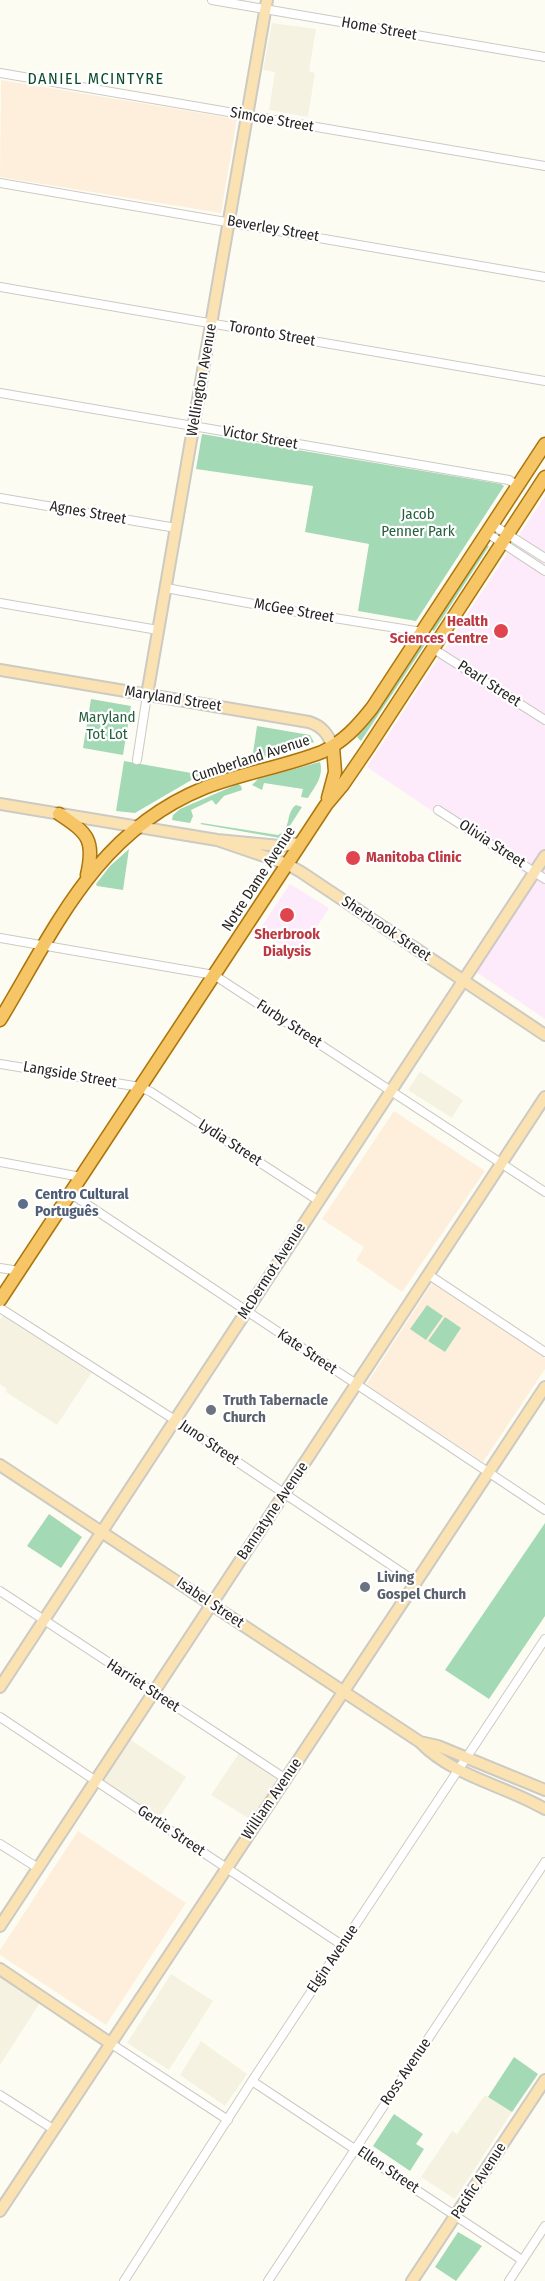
<!DOCTYPE html>
<meta charset="utf-8">
<style>
body{margin:0}
canvas{display:block;background:#fdfcf3}
</style>
<canvas width="545" height="2281"></canvas>
<script>
const c = document.querySelector('canvas').getContext('2d');
c.lineJoin = 'round';
function paint(path, color) {
  c.fillStyle = color;
  c.fill(path, 'evenodd');
}
function trace(path, color, width, dash) {
  c.strokeStyle = color;
  c.lineWidth = width;
  c.lineCap = dash ? 'butt' : 'round';
  c.setLineDash(dash || []);
  c.stroke(path);
}
function write(font, color, halo, rows, align = 'center') {
  c.font = font + ' "Fira Sans Condensed",sans-serif';
  c.lineWidth = 4.5;
  c.setLineDash([]);
  c.textBaseline = 'middle';
  c.strokeStyle = halo;
  c.fillStyle = color;
  for (const [text, x, y, turn = 0] of rows) {
    c.save();
    c.translate(x, y);
    c.rotate((+turn || 0) * Math.PI / 180);
    c.textAlign = isNaN(turn) ? turn : align;
    if (halo) c.strokeText(text, 0, 0);
    c.fillText(text, 0, 0);
    c.restore();
  }
}
const built = new Path2D(`
 M272,23L316,29L309,71L315,73L308,117L269,110L275,72L263,70Z
 M420,1072L463,1100L452,1118L408,1090Z
 M6,1311L94,1369L57,1425L6,1392L7,1389L0,1384V1319Z
 M125,1736L186,1777L157,1821L97,1781Z
 M241,1750L286,1779L256,1823L211,1795Z
 M0,1969L43,1998L0,2065Z
 M171,1974L213,2001L169,2070L127,2043Z
 M201,2041L247,2074L225,2106L180,2075Z
 M485,2095L512,2112L455,2199L421,2177L452,2131L457,2134Z`);
const education = new Path2D(`
 M1,80L237,119L221,213L0,177Z
 M394,1111L485,1171L402,1292L356,1260L364,1247L322,1219Z
 M432,1283L545,1358V1369L483,1462L366,1385Z
 M78,1831L186,1903L106,2025L0,1955V1950Z`);
const medical = new Path2D(`
 M545,496V1019L466,965L525,874L367,767Z
 M290,884L329,908L298,956L259,930Z`);
const green = new Path2D(`
 M202,434L501,484L504,486L416,621L358,611L369,544L305,532L313,486L196,469Z
 M486,545L489,546L434,631L431,629Z
 M427,635L430,637L361,741L357,737L375,714Z
 M91,699L131,706L123,755L83,748Z
 M257,726L310,735L314,742L305,746L252,760Z
 M124,761L197,774L200,775L135,813L116,811Z
 M320,762C324,777 315,786 308,798L301,797L303,789L264,783L262,790L252,785L258,779Z
 M238,784L241,786L242,790L224,796L216,805L212,800L191,810L193,816L190,823L172,820L173,815L180,809Z
 M296,805L302,807L284,835L280,838L200,824L202,823L278,835C292,829 285,813 296,805Z
 M129,849L123,890L97,886L96,884L110,866Z
 M427,1305L443,1316L426,1340L410,1329Z
 M445,1317L461,1328L445,1352L428,1341Z
 M49,1514L82,1537L61,1568L27,1546Z
 M545,1523V1616L489,1699L445,1670Z
 M514,2057L538,2074L512,2112L488,2097Z
 M394,2114L423,2134L416,2144L424,2149L410,2171L373,2146Z
 M458,2232L482,2246L456,2281L435,2267Z`);
const street = new Path2D(`
 M212,0L545,57
 M0,73L545,166
 M0,183L545,277
 M0,287L545,381
 M0,393L485,476L509,480L518,486
 M0,498L176,528
 M493,525L545,558
 M487,533L545,571
 M166,588L303,613L422,632
 M0,603L158,630
 M432,648L545,720
 M137,760L147,695
 M438,810L545,879
 M0,938L214,975L545,1192
 M0,1064L140,1087L151,1092L319,1201
 M0,1162L81,1177
 M70,1193L545,1510
 M0,1268L19,1271
 M429,1275L545,1352
 M0,1308L175,1420L416,1582
 M0,1591L286,1779
 M0,1717L342,1945
 M0,1844L38,1868
 M110,2043L228,2120
 M252,2081L522,2260
 M0,2095L53,2129
 M124,2281L252,2081L545,1639
 M268,2281L545,1862
 M509,2281L545,2226`);
const secondary = new Path2D(`
 M0,670L309,722C322,726 328,734 333,747
 M147,695L267,0
 M0,804L217,840L280,846L301,843
 M217,840L287,864L301,872L545,1035
 M0,1465L420,1742C454,1777 504,1785 545,1809
 M0,1687L545,856
 M420,1742L438,1746L545,1790
 M0,1926L545,1097
 M0,1969L110,2043
 M0,2211L545,1387
 M412,2281L545,2080`);
const primary = new Path2D(`
 M328,798L335,772L333,747
 M59,814C88,833 95,840 87,875
 M0,1020C56,927 96,832 204,788C242,773 283,767 322,752C343,742 357,727 372,708L545,444
 M0,1300L326,805L342,786L368,748L545,477`);
const markers = [
 [501,631,8,"#e0444e"],
 [353,858,8,"#e0444e"],
 [287,915,8,"#e0444e"],
 [23,1204,6,"#5c6f8a"],
 [211,1410,6,"#6b7280"],
 [365,1587,6,"#6b7280"]
];
const streetNames = [
 ["Home Street",379,29,10],
 ["Simcoe Street",272,120,10],
 ["Beverley Street",273,229,10],
 ["Toronto Street",272,334,10],
 ["Wellington Avenue",202,380,-80],
 ["Victor Street",260,438,10],
 ["Agnes Street",88,513,10],
 ["McGee Street",294,611,10],
 ["Pearl Street",489,684,33],
 ["Maryland Street",173,699,9],
 ["Cumberland Avenue",251,759,-18],
 ["Olivia Street",492,844,33],
 ["Notre Dame Avenue",259,879,-57],
 ["Sherbrook Street",386,929,34],
 ["Furby Street",289,1024,33],
 ["Langside Street",70,1075,10],
 ["Lydia Street",230,1143,33],
 ["McDermot Avenue",272,1271,-57],
 ["Kate Street",307,1352,34],
 ["Juno Street",209,1443,34],
 ["Bannatyne Avenue",273,1511,-56],
 ["Isabel Street",210,1603,34],
 ["Harriet Street",143,1686,33],
 ["William Avenue",272,1799,-56],
 ["Gertie Street",171,1831,34],
 ["Elgin Avenue",333,1959,-56],
 ["Ross Avenue",406,2072,-56],
 ["Ellen Street",388,2170,34],
 ["Pacific Avenue",479,2181,-57]
];
const parkNames = [
 ["Jacob",418,515],
 ["Penner Park",418,532],
 ["Maryland",107,718],
 ["Tot Lot",107,735]
];
const healthNames = [
 ["Health",488,622],
 ["Sciences Centre",488,639],
 ["Manitoba Clinic",366,858,"left"],
 ["Sherbrook",287,935,"center"],
 ["Dialysis",287,952,"center"]
];
const serviceNames = [
 ["Centro Cultural",35,1195],
 ["Português",35,1212]
];
const worshipNames = [
 ["Truth Tabernacle",223,1401],
 ["Church",223,1418],
 ["Living",377,1578],
 ["Gospel Church",377,1595]
];
const neighbourhoodNames = [
 ["DANIEL MCINTYRE",96,80]
];
paint(built, '#f5f2e2');
paint(education, '#feefdc');
paint(medical, '#fdebfc');
paint(green, '#a4d9b6');
trace(street, '#cccac2', 10);
trace(secondary, '#cccac2', 14);
trace(primary, '#aa750c', 15);
trace(street, '#fff', 8);
trace(secondary, '#fae2b2', 10);
trace(primary, '#f6c566', 12);
for (const [x, y, r, color] of markers) {
  const dot = new Path2D();
  dot.arc(x, y, r, 0, 2 * Math.PI);
  c.fillStyle = color;
  c.fill(dot);
  trace(dot, '#fff', 2);
}
write('15px', '#272623', '#fff', streetNames);
write('15px', '#26603f', '#fff', parkNames);
write('bold 15px', '#be3a42', '#fff', healthNames, 'right');
write('bold 15px', '#4e5e75', '#fff', serviceNames, 'left');
write('bold 15px', '#5b616d', '#fff', worshipNames, 'left');
c.letterSpacing = '1.5px';
write('16px', '#0c4c2f', '#fff', neighbourhoodNames);
c.letterSpacing = '0px';
</script>
